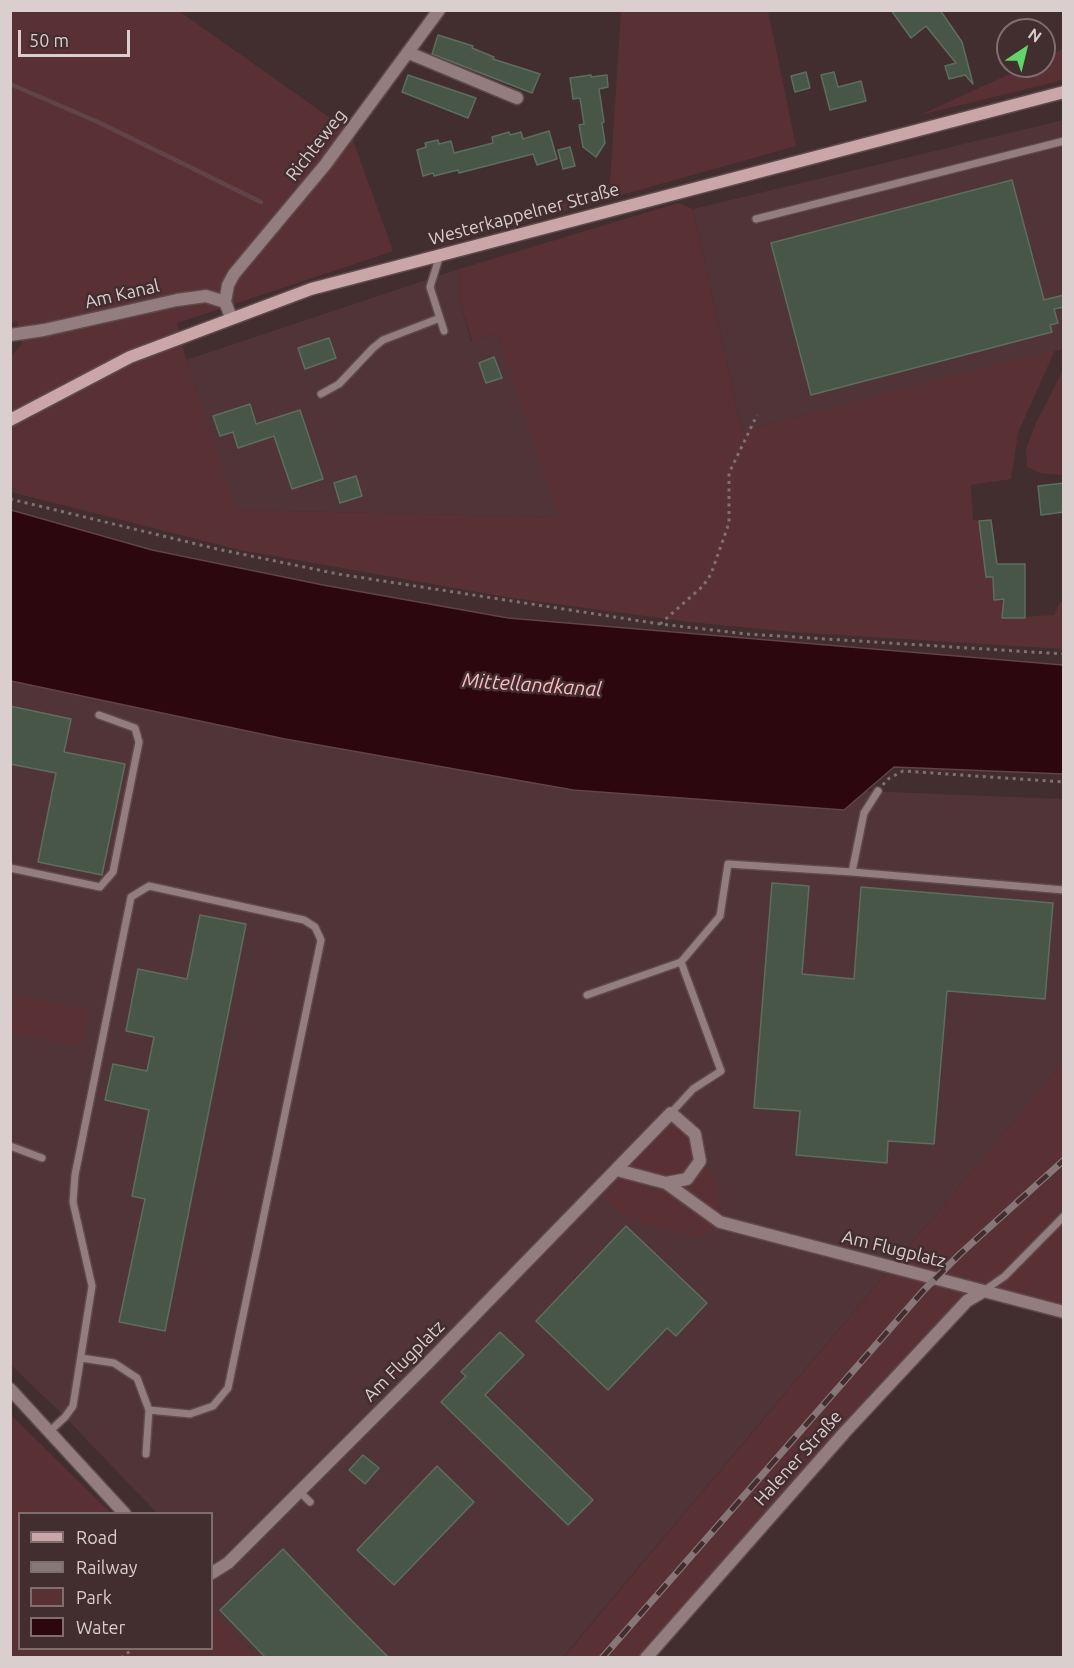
<!DOCTYPE html>
<meta charset="utf-8">
<style>
body{margin:0}
#map{position:relative;width:1074px;height:1668px;overflow:hidden;background:#422d2f;font-family:Ubuntu,sans-serif}
canvas{display:block}
.frame{position:absolute;inset:0;border:12px solid #dbcecf;pointer-events:none}
.legend{position:absolute;left:18px;top:1512px;width:195px;height:138px;box-sizing:border-box;background:#422d2f;border:2px solid #7f6d6f;margin:0;padding:8px 10px;list-style:none;font-size:18px;color:#dbcecf}
.legend li{display:flex;align-items:center;gap:12px;height:30px}
.legend b{width:30px;border:2px solid #7f6d6f}
.north{position:absolute;left:996px;top:18px;width:60px;height:60px;box-sizing:border-box;background:#422d2f;border:2px solid #7f6d6f;border-radius:50%;rotate:35deg;font-size:16px;font-weight:700;line-height:24px;text-align:center;color:#dbcecf}
.north::after{content:'';display:block;margin:auto;width:21px;height:27px;background:#61d46a;clip-path:polygon(50% 0,100% 100%,50% 72%,0 100%)}
.scale{position:absolute;left:18px;top:30px;width:112px;height:27px;box-sizing:border-box;border:3px solid #dbcecf;border-top:0;padding-left:8px;font-size:18px;line-height:21px;white-space:nowrap;color:#dbcecf;-webkit-text-stroke:4px #422d2f;paint-order:stroke}
</style>
<div id="map">
<canvas width="1074" height="1668"></canvas>
<div class="frame"></div>
<ul class="legend">
<li><b style="height:8px;background:#cba6a9"></b>Road</li>
<li><b style="height:8px;background:#887778"></b>Railway</li>
<li><b style="height:16px;background:#593135"></b>Park</li>
<li><b style="height:16px;background:#2d070e"></b>Water</li>
</ul>
<div class="north">N</div>
<div class="scale">50 m</div>
</div>
<script>
const c = document.querySelector('canvas').getContext('2d');
c.lineJoin = 'round';
function paint(path, color) {
  c.fillStyle = color;
  c.fill(path, 'evenodd');
}
function trace(path, color, width, dash) {
  c.strokeStyle = color;
  c.lineWidth = width;
  c.lineCap = dash ? 'butt' : 'round';
  c.setLineDash(dash || []);
  c.stroke(path);
}
function write(font, color, halo, rows, align = 'center') {
  c.font = font + ' Ubuntu,sans-serif';
  c.lineWidth = 5;
  c.setLineDash([]);
  c.textBaseline = 'middle';
  c.strokeStyle = halo;
  c.fillStyle = color;
  for (const [text, x, y, turn = 0] of rows) {
    c.save();
    c.translate(x, y);
    c.rotate((+turn || 0) * Math.PI / 180);
    c.textAlign = isNaN(turn) ? turn : align;
    if (halo) c.strokeText(text, 0, 0);
    c.fillText(text, 0, 0);
    c.restore();
  }
}
const built = new Path2D(`
 M1063,120V349L742,431L693,209Z
 M459,269L460,301L471,341L497,333L559,517L235,510L186,360Z
 M10,681L285,739L573,790L844,810L866,791L1063,799V1063L563,1657H257L212,1610V1514L157,1513L65,1417L11,1365Z`);
const green = new Path2D(`
 M11,11H179L350,132L393,251L177,323L186,360L236,510L558,517L497,333L472,341L460,301L459,269L678,203L693,209L742,431L1055,350L1018,433L1011,479L971,485L973,520L979,521L986,577H993L994,600L1004,599L1002,618L1054,615L1060,602H1063V649L792,632L689,622L506,597L240,550L11,492V356L22,344L17,322L11,323Z
 M621,11H768L796,146L425,250L610,184Z
 M1063,49V80L920,115L1027,66H1044V58Z
 M1063,370L1064,475H1061L1040,473L1027,467L1026,449L1036,423Z
 M11,995L89,1010L81,1047L11,1032Z
 M1063,1063V1312L984,1291L967,1301L646,1657L563,1658Z
 M671,1113L695,1134L700,1161L717,1178L720,1222L702,1239L626,1219L598,1190Z
 M10,1414L111,1513L20,1514V1648H212V1610L257,1657H11Z`);
const water = new Path2D(`
 M11,510L152,550L323,585L508,618L1063,665V774L894,767L844,810L573,790L285,739L11,681Z`);
const stream = new Path2D(`
 M10,84L98,122L261,202`);
const building = new Path2D(`
 M891,10H940L962,42L973,84L965,75L949,79L945,66L956,63L926,26L911,38Z
 M438,35L473,46L472,48L494,57L493,59L540,74L532,93L432,54Z
 M806,72L810,88L795,92L791,76Z
 M834,72L838,87L861,81L866,101L830,110L821,75Z
 M408,75L476,98L468,118L402,92Z
 M591,75V77L607,75L608,87L599,89L604,122L602,123L605,143L596,157L583,147L579,125L584,124L580,98L573,99L570,78Z
 M549,131L557,159L537,165L533,154L459,173L458,170L434,176L433,173L423,176L417,150L426,147L425,143L438,140L439,144L451,141L454,153L493,143L492,137L509,132L510,135L521,132L523,139Z
 M570,147L575,166L563,169L558,150Z
 M1012,180L1044,300L1064,295V307L1054,309L1058,323L1050,325L1052,332L811,395L771,243Z
 M329,338L336,358L305,369L298,348Z
 M494,357L502,378L486,383L479,363Z
 M250,404L256,424L300,410L323,479L292,489L274,436L238,448L233,432L220,436L213,416Z
 M356,476L362,496L340,503L334,483Z
 M1064,483V512L1041,515L1038,486Z
 M991,520L997,564H1025V618H1002L1004,599L994,600L993,577H986L979,521Z
 M10,706L71,719L64,752L125,764L102,875L38,862L56,773L10,764Z
 M772,883L809,886L802,974L854,979L861,887L1053,903L1045,999L947,991L934,1144L888,1141L887,1163L796,1155L800,1111L754,1108Z
 M200,915L246,924L165,1331L119,1322L145,1199L132,1196L149,1110L105,1100L113,1064L147,1071L154,1037L126,1031L138,969L187,979Z
 M626,1226L707,1303L676,1336L667,1328L608,1390L536,1321Z
 M500,1332L524,1355L485,1395L593,1500L568,1525L441,1402L466,1376L461,1372Z
 M363,1455L379,1468L365,1484L349,1470Z
 M437,1466L474,1502L394,1585L357,1550Z
 M283,1549L354,1623L389,1658H266L220,1610Z`);
const path = new Path2D(`
 M10,499L217,549L338,574L660,624L747,634L1064,654
 M660,624L703,586L711,574L729,523V473L757,415
 M883,785L886,780L903,771L1064,782
 M121,1658L134,1648`);
const service = new Path2D(`
 M756,219L1064,141
 M440,255L430,287L444,331
 M321,394L339,384L373,348L383,340L440,318
 M10,868L100,887L113,872L139,742L135,728L99,715
 M852,872L864,813L878,791
 M681,962L720,916L728,864L852,872L1064,890
 M587,995L681,962L721,1071L693,1089L671,1113
 M10,1146L42,1158
 M985,1290L1005,1276L1064,1216
 M81,1358L114,1363L137,1378L149,1410L146,1454
 M50,1431L65,1417L73,1406L92,1286L73,1202L75,1175L131,897L149,886L304,920L315,927L321,940L228,1388L213,1406L190,1414L149,1410
 M299,1491L310,1502`);
const minor = new Path2D(`
 M409,53L517,98
 M225,302L228,285L234,274L325,165L439,10
 M10,335L44,330L177,300L206,296L225,302L231,317
 M617,1170L666,1183
 M10,1389L125,1514
 M212,1573L228,1563L427,1364L671,1113L695,1134L700,1161L687,1179L666,1183L720,1222L1064,1312
 M646,1658L845,1432L967,1301L984,1291`);
const secondary = new Path2D(`
 M10,420L130,357L311,289L1064,92`);
const rail = new Path2D(`
 M602,1658L923,1291L961,1253L1064,1160`);
const streetNames = [
 ["Richteweg",316,145,-52],
 ["Westerkappelner Straße",524,214,-15],
 ["Am Kanal",122,294,-13],
 ["Am Flugplatz",894,1249,14],
 ["Am Flugplatz",404,1361,-45],
 ["Halener Straße",798,1458,-48]
];
const waterNames = [
 ["Mittellandkanal",532,685,4]
];
paint(built, '#503437');
paint(green, '#593135');
paint(water, '#2d070e');
trace(water, '#614348', 1.5);
trace(stream, '#614348', 4.5);
paint(building, '#485648');
trace(building, '#5e6d5e', 1.5);
trace(service, '#5e4a4c', 10);
trace(minor, '#5e4a4c', 15);
trace(secondary, '#5e4a4c', 15);
trace(path, '#817071', 3, [3, 4.5]);
trace(service, '#947d7e', 7);
trace(minor, '#947d7e', 12);
trace(secondary, '#cba6a9', 12);
trace(rail, '#887778', 7);
trace(rail, '#422d2f', 4.5, [14]);
write('18px', '#dbcecf', '#422d2f', streetNames);
write('italic 20px', '#fcbcc1', '#422d2f', waterNames);
</script>
